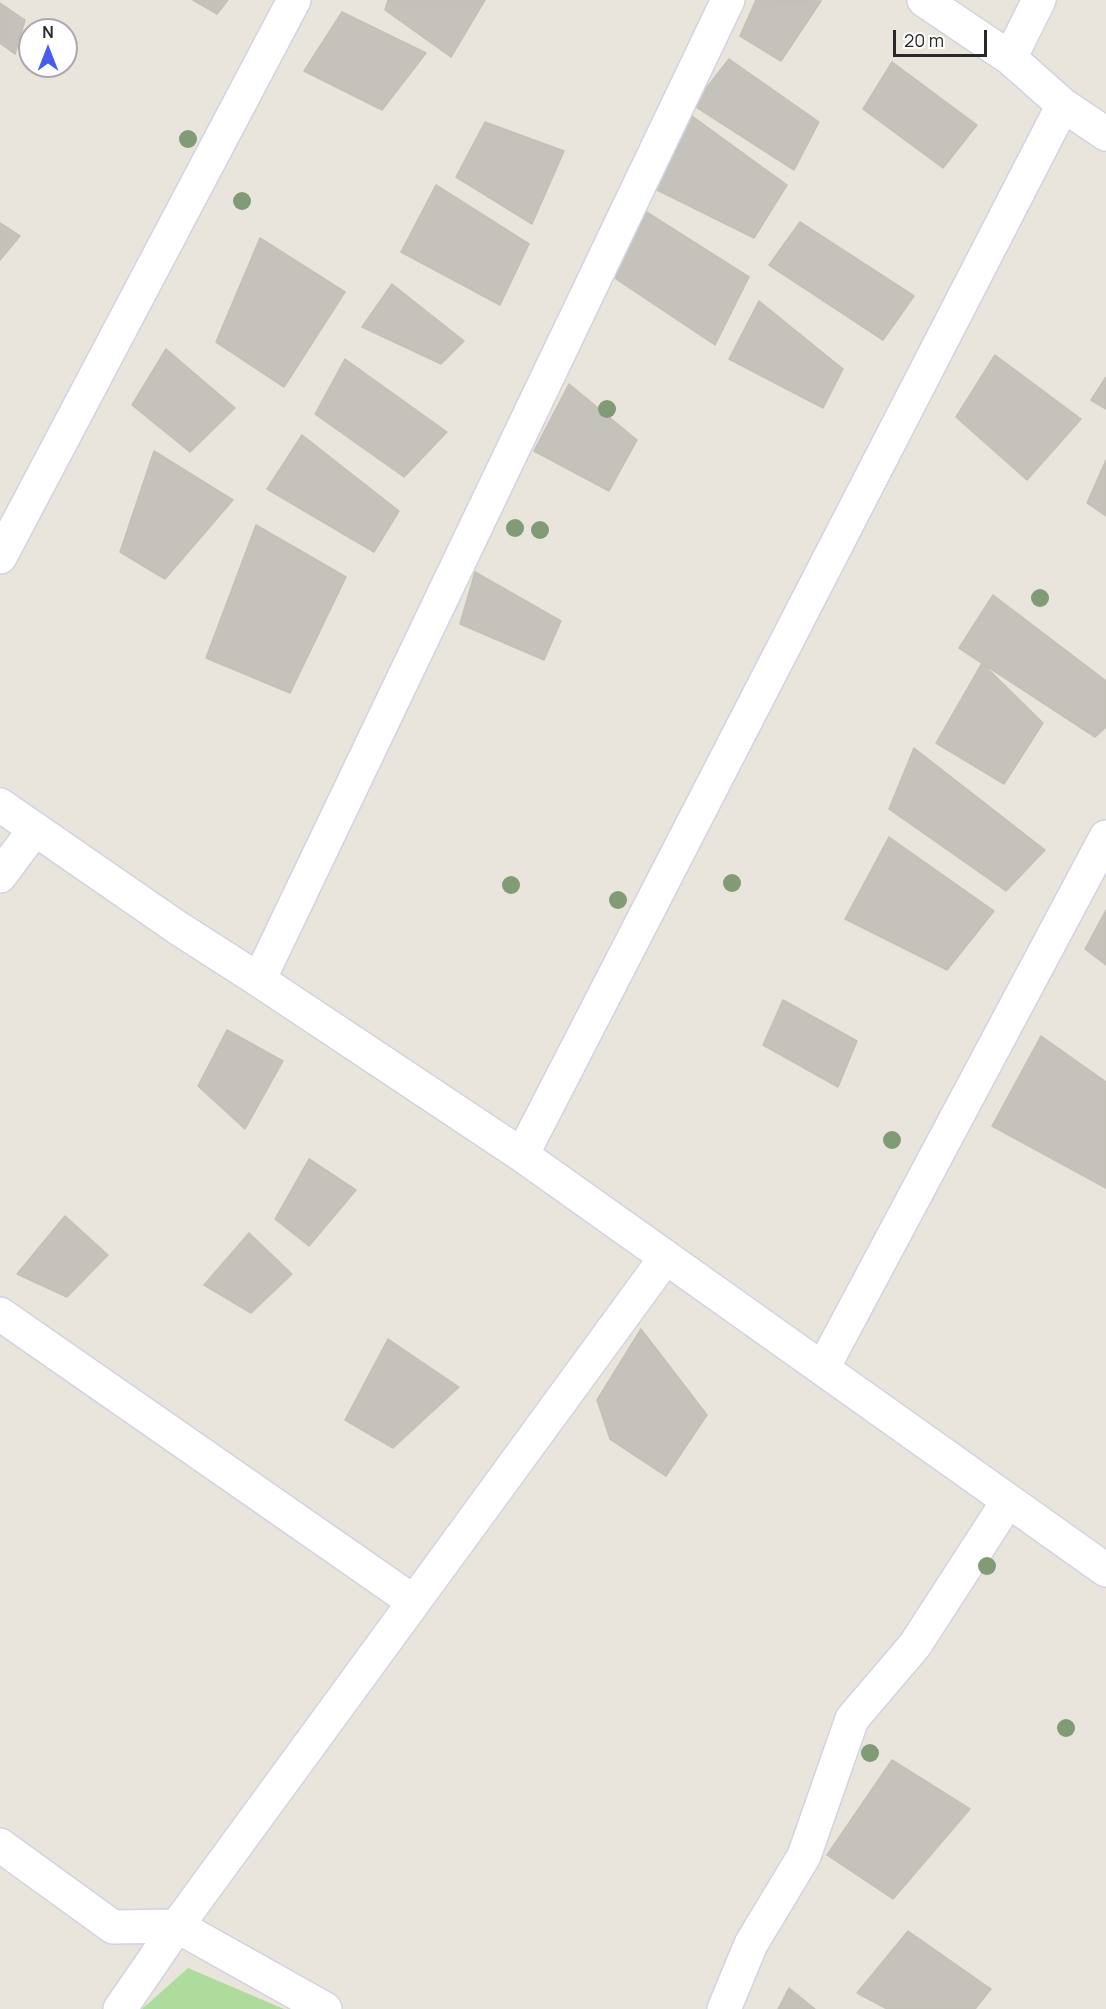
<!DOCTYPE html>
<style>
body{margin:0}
#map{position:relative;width:1106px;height:2009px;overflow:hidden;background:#eae5dc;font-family:Manrope,sans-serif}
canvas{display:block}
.north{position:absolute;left:18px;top:18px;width:60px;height:60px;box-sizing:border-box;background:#fff;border:2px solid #a9a9a9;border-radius:50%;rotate:0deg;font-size:16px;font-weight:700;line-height:24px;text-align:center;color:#292929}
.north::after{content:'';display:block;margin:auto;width:21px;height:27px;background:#4a5de9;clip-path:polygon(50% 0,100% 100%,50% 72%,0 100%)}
.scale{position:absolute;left:893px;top:30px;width:94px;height:27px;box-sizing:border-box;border:3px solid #292929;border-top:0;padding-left:8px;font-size:18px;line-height:21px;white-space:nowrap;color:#292929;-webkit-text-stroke:4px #fff;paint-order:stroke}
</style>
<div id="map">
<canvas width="1106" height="2009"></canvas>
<div class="north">N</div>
<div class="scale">20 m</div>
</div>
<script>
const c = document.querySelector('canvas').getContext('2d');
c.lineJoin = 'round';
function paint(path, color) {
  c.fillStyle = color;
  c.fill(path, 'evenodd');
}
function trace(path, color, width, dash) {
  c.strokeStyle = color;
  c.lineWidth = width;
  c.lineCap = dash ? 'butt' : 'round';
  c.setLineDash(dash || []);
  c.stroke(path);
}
const green = new Path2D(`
 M188,1968L284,2009H142Z`);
const building = new Path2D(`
 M193,0H228L217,14Z
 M388,0H485L451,57L385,10Z
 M756,0L821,1L781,61L740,36Z
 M0,3L25,20L15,54L0,43Z
 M342,12L426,53L382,110L304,71Z
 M729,59L819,122L794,170L693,105Z
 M892,62L977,125L943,168L863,109Z
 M685,111L787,185L754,238L653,188Z
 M485,122L564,151L532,224L456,177Z
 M436,185L529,244L500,305L401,252Z
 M637,206L749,277L715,345L610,275Z
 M800,222L914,296L883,340L769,265Z
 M0,223L20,236L0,260Z
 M260,238L345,292L284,387L216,342Z
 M392,284L464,341L441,364L362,327Z
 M759,301L843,369L823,408L729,359Z
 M166,349L235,408L190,452L132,405Z
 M995,355L1081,419L1027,480L956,417Z
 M345,359L447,432L404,477L315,414Z
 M1106,377V409L1091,400Z
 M569,384L637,440L609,491L534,451Z
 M302,435L399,511L374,552L267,489Z
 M154,451L233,500L165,579L120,552Z
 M1106,460V516L1087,503Z
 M256,525L346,577L290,693L206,658Z
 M475,572L561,621L544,660L460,624Z
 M993,595L1106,681V727L1095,737L959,648Z
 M982,663L1043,723L1004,784L936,743Z
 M914,748L1045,850L1006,891L889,809Z
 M889,837L994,911L947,970L845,919Z
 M1106,910V965L1085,949Z
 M783,1000L857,1041L838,1087L763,1045Z
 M227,1030L283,1061L245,1129L198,1086Z
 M1041,1036L1106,1082V1188L992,1126Z
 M309,1159L356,1190L309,1246L275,1219Z
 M65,1216L108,1255L67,1297L17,1274Z
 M249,1233L292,1274L251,1313L204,1285Z
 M641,1329L707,1415L666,1476L610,1439L597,1400Z
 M388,1339L459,1387L393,1448L345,1420Z
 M892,1760L970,1809L893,1899L827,1855Z
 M908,1931L991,1989L975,2009H887L857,1993Z
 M789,1988L815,2009H778Z`);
const minor = new Path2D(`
 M924,0L1010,58L1063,105L1106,134
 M1010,58L1039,0
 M0,557L294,0
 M0,805L178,928L259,980L522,1155L1106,1570
 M0,876L35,829
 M259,980L728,0
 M522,1155L1063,105
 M0,1314L414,1602
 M823,1368L1106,837
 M0,1845L113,1927L177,1926L325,2009
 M120,2009L177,1926L666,1257
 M724,2009L751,1944L804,1856L852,1719L915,1645L1008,1501`);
const trees = [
 [188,139],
 [242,201],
 [607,409],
 [515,528],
 [540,530],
 [1040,598],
 [732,883],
 [511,885],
 [618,900],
 [892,1140],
 [987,1566],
 [1066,1728],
 [870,1753]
];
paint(green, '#aedc9d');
paint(building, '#c5c1bb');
trace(building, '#c5c0b6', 1.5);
trace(minor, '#d1d3e0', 36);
trace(minor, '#fff', 33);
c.fillStyle = '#809b75';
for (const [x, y] of trees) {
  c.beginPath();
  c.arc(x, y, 9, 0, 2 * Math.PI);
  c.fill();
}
</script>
